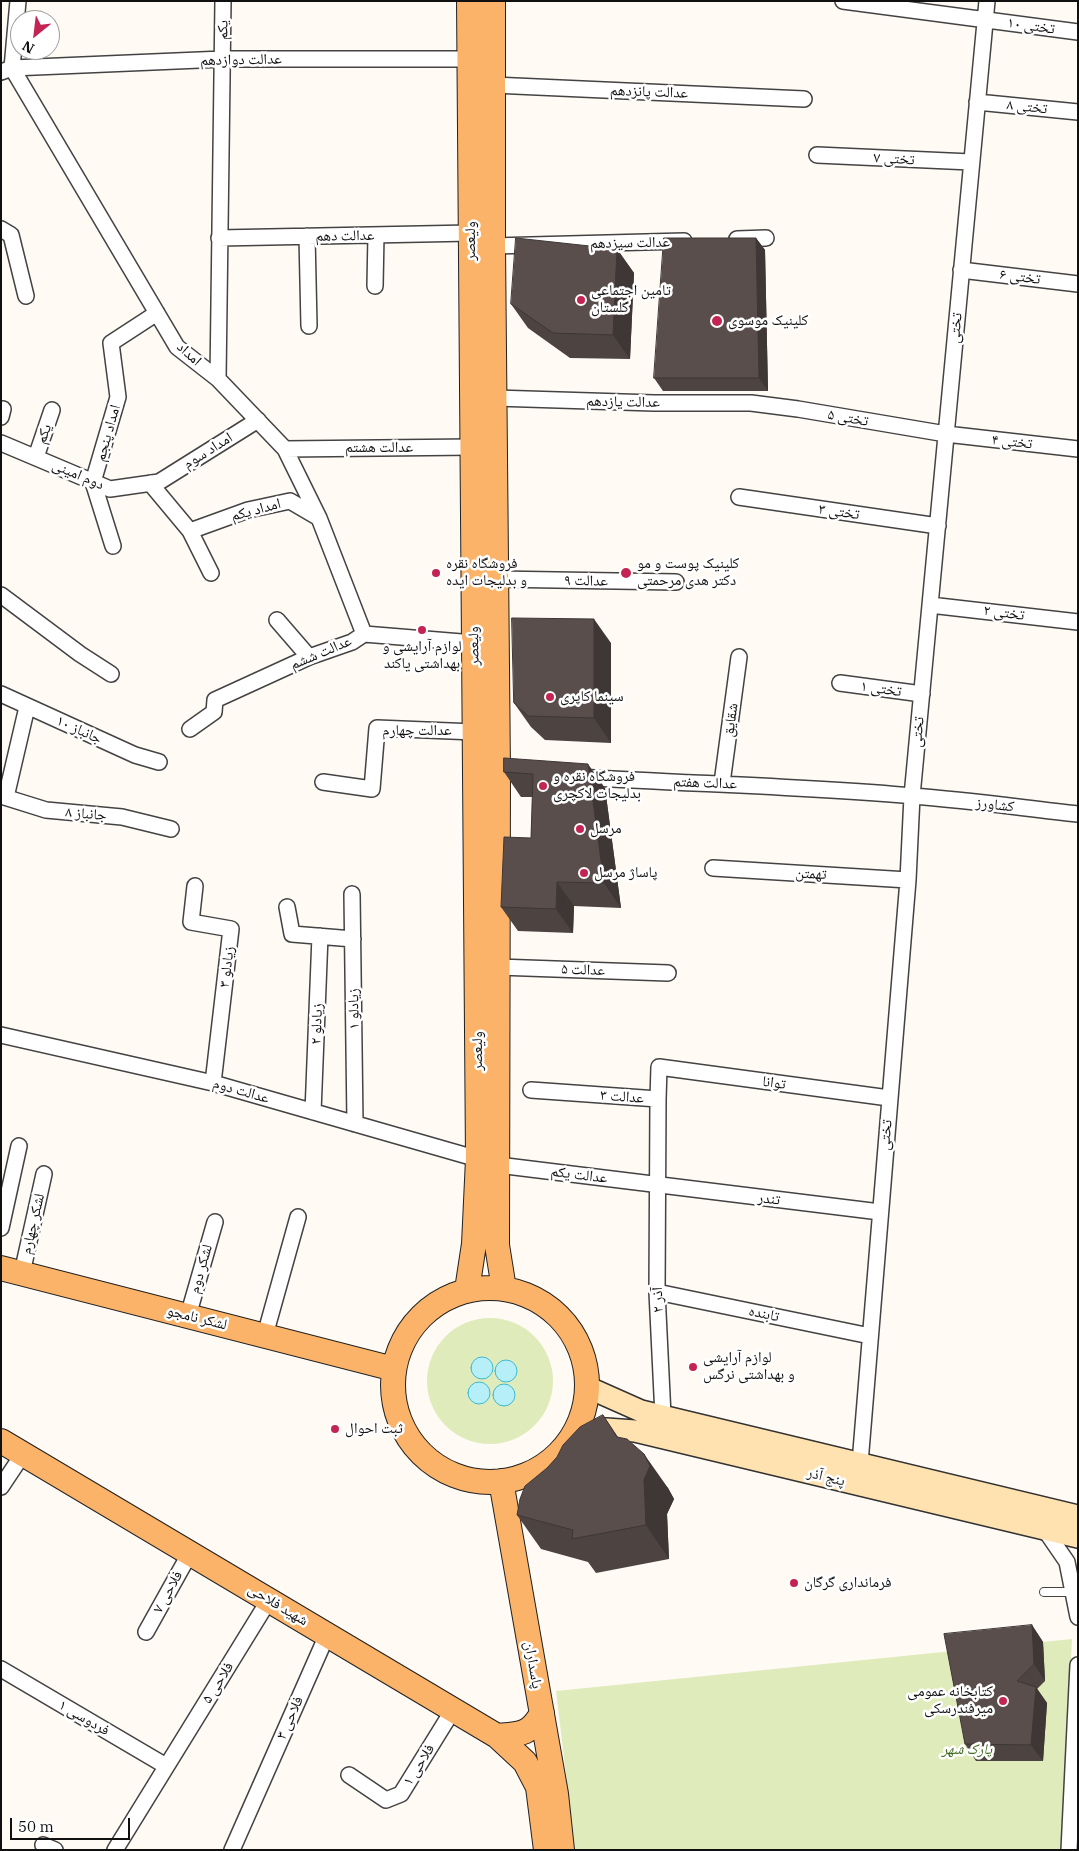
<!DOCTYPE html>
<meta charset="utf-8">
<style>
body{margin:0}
#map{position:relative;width:1079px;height:1851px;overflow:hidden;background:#fffaf4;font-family:"IBM Plex Serif",serif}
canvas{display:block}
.frame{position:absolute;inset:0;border:2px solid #101010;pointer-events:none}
.north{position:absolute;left:10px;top:10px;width:50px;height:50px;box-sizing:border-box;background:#fff;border:1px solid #9f9f9f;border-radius:50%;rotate:209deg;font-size:14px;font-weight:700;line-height:20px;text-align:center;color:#101010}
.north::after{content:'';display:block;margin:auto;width:18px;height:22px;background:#c42453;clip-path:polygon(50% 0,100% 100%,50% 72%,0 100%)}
.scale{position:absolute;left:10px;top:1818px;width:120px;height:22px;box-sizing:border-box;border:2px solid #101010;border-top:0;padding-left:6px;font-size:15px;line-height:18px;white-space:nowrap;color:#101010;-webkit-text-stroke:4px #fff;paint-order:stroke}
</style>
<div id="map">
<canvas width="1079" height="1851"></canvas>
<div class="frame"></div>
<div class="north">N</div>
<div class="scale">50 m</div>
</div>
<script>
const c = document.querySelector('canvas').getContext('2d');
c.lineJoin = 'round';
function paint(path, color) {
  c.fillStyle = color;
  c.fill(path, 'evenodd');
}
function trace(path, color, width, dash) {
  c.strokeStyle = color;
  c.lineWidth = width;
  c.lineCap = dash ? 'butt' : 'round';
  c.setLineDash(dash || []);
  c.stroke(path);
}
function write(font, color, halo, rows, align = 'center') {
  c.font = font + ' "IBM Plex Serif","Noto Naskh Arabic",serif';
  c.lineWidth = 5;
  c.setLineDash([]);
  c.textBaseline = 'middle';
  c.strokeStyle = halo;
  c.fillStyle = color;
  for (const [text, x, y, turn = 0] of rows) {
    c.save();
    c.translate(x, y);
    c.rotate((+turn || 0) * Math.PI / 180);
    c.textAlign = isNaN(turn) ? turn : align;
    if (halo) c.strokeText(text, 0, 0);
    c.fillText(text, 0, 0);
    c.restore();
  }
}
const green = new Path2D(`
 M427 1381a63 63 0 1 1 126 0a63 63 0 1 1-126 0Z
 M1072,1639L1062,1850H575L556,1691Z`);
const water = new Path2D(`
 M471 1368a11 11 0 1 1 22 0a11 11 0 1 1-22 0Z
 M495 1371a11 11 0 1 1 22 0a11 11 0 1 1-22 0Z
 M468 1393a11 11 0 1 1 22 0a11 11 0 1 1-22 0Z
 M493 1395a11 11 0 1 1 22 0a11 11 0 1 1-22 0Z`);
const service = new Path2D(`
 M1044,1592H1073`);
const minor = new Path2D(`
 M843,1L1078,32
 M12,68L177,347L218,379L285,449L319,518L364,634
 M12,68L18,1
 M1,72L12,68L223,59H470
 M493,85L804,99
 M977,102L1078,112
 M817,155L971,162
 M1,229L11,235L26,296
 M307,236L309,326
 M219,238L471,233
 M737,239L766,238
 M493,246L684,241
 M961,270L1078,284
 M375,286L376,235
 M218,379L223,1
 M495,398L654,403H751L798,409L946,434L1078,449
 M1,417L3,409
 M1,443L110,489L159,482L258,420
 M285,449L473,447
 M36,457L52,410
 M150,483L190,531L211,573
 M739,497L938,526
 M190,531L248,510L290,501L319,518
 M113,546L93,482L118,397L111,343L157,313
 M496,579L676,582
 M1,595L80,654L111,674
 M930,605L1078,622
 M277,620L309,657
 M840,683L922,694
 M1,694L135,755L159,762
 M190,729L214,712L215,700L309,657L352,642L364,634L474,643
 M579,777C690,784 801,786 912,796C967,800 1023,808 1078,814
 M323,782L372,789L377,728L475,732
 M722,783L739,657
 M1,796L46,810L122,817L171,829
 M6,797L27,707
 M713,868L908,880
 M195,886L191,922L231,929L213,1083
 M352,894L355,1124
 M287,907L292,934L353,939
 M498,967L668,973
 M1,1035L213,1083L478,1159
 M531,1090L658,1099L657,1292L663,1416
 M658,1099L659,1067L889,1098
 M313,1112L320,936
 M498,1165L880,1212
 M1,1228L19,1146
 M22,1273L44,1174
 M657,1292L870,1336
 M188,1316L215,1222
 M265,1335L298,1217
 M860,1463L908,880L912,796L987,1
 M1,1487L23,1454
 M1045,1530L1067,1562L1078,1617
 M146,1632L190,1553
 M1,1669L166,1766
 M349,1775L386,1800L401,1794L453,1710
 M43,1845L55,1850
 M115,1850L269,1600
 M232,1850L327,1635
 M1069,1850L1078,1665`);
const secondary = new Path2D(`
 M587,1387L641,1411L1078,1516
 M586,1433L606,1429L635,1431L1078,1537`);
const primary = new Path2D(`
 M493,1V246L498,771L497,1245L504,1289
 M1,1268L394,1369
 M393 1385a97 97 0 1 1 194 0a97 97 0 1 1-194 0Z
 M467,1290L474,1244L478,1159L469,1
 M1,1441L497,1736L525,1762L538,1787L546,1850
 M501,1481L556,1794L562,1850
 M497,1736C520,1734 530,1735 542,1713`);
const wall = new Path2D(`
 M756,238L765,250L768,391H663L654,378Z
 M617,249L634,273L630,359L570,358L528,328L511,304Z
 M611,643V743L545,740L531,727L514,703Z
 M504,758L605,788L621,908L574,906L573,933L518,931L501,907L531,838L533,797H521L504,772Z
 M603,1415L618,1437L668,1488L674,1499L667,1514L669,1559L596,1573L588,1562L541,1549L517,1515L547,1468Z
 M1032,1625L1043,1642L1045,1681L1037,1689L1047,1703L1043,1761H976L965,1744Z`);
const shadedWall = new Path2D(`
 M756,238L765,250L768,391L759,378Z
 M617,249L634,273L630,359L613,335Z
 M594,619L611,643V743L594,718Z
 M588,764L605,788L621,908L604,883Z
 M557,882L574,906L573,933L556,909Z
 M644,1454L668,1488L674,1499L667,1514L669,1559L646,1525L644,1480Z
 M1032,1625L1043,1642L1045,1681L1034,1664Z
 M1036,1687L1047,1703L1043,1761L1031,1745Z`);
const building = new Path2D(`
 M516,238L617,249L613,335L553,333L511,304Z
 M664,238H756L759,378H654Z
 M512,618L594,619V718L528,716L514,703Z
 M504,758L588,764L604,883L557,882L556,909L501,907L504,837L531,838L533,774L504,772Z
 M603,1415L617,1437L627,1439L644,1454L650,1466L644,1480L646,1525L572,1539L573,1530L517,1515L520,1499L525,1486L547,1468L557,1457L563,1445L580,1427Z
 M1032,1625L1034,1664L1017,1681L1036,1687L1031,1745L965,1744L944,1634Z`);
const markers = [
 [581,300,5,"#c42453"],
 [717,321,6,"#c42453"],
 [436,573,5,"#c42453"],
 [626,573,6,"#c42453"],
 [422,630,5,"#c42453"],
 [550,697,5,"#c42453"],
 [543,786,5,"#c42453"],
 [580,829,5,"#c42453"],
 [584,873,5,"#c42453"],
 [693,1367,5,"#c42453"],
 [335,1429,5,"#c42453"],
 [794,1583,5,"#c42453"],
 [1003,1701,5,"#c42453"]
];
const streetNames = [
 ["تختی ۱۰",1031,26,8],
 ["یکم",223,30,-89],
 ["عدالت دوازدهم",241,60,-1],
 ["عدالت پانزدهم",649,92,2],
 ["تختی ۸",1027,107,6],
 ["تختی ۷",894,159,3],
 ["عدالت دهم",345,236,-1],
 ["ولیعصر",471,241,-90],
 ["عدالت سیزدهم",630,243,-1],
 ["تختی ۶",1020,277,7],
 ["تختی",956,328,-85],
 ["امداد",189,354,42],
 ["عدالت یازدهم",623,402,1],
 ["۵ تختی",848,418,10],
 ["امداد پنجم",108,433,-74],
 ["یکم",44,434,-70],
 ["تختی ۴",1012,442,6],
 ["عدالت هشتم",379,448],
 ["امداد سوم",208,451,-32],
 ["دوم امینی",78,475,23],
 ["امداد یکم",256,510,-15],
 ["تختی ۳",839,512,8],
 ["عدالت ۹",586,581,1],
 ["تختی ۲",1004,613,7],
 ["ولیعصر",474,646,-91],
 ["عدالت ششم",321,653,-23],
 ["۱ تختی",881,689,8],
 ["شقایق",731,720,-82],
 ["۱۰ جانباز",79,730,24],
 ["عدالت چهارم",417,731],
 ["تختی",918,732,-85],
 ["عدالت هفتم",705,783,2],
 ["کشاورز",995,805,6],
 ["جانباز ۸",86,814,5],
 ["تهمتن",811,874,3],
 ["زیادلو ۳",227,967,-83],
 ["عدالت ۵",583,970,2],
 ["زیادلو ۱",354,1009,-91],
 ["زیادلو ۲",317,1024,-88],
 ["ولیعصر",478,1051,-90],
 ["توانا",774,1083,8],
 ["عدالت دوم",241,1091,16],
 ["عدالت ۳",622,1097,4],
 ["تختی",886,1135,-85],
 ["عدالت یکم",579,1175,7],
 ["تندر",769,1199,7],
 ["لشکر چهارم",33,1224,-77],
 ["لشکر دوم",201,1269,-74],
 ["۲ آذر",658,1300,-92],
 ["تابنده",764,1314,12],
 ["لشکر نامجو",197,1318,14],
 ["پنج آذر",826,1477,14],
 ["۷ فلاحی",168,1592,-61],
 ["شهید فلاحی",278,1605,31],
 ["پاسداران",533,1665,80],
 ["۵ فلاحی",218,1683,-58],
 ["۱ فردوسی",84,1718,30],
 ["۳ فلاحی",290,1718,-66],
 ["۱ فلاحی",419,1765,-58]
];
const poiNames = [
 ["تامین اجتماعی",591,291],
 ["گلستان",591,308],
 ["کلینیک موسوی",728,321],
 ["فروشگاه نقره",446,564],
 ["و بدلیجات ایده",446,581],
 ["کلینیک پوست و مو",637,564],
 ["دکتر هدی مرحمتی",637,581],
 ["لوازم آرایشی و",422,647,"center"],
 ["بهداشتی یاکند",422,664,"center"],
 ["سینما کاپری",560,697],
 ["فروشگاه نقره و",553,777],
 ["بدلیجات لاکچری",553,794],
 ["مرسل",590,829],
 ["پاساژ مرسل",594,873],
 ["لوازم آرایشی",703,1358],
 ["و بهداشتی نرگس",703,1375],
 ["ثبت احوال",345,1429],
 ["فرمانداری گرگان",804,1583],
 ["کتابخانه عمومی",993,1692,"right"],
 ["میرفندرسکی",993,1709,"right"]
];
const parkNames = [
 ["پارک شهر",967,1750]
];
paint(green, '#e0ebbb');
paint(water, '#b7eff8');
trace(water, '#3cbad0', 1);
trace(service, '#434343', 10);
trace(minor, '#434343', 18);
trace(secondary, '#323232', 24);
trace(primary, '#212121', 26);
trace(service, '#fff', 8);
trace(minor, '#fff', 15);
trace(secondary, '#ffe2af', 21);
trace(primary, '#fab368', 24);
paint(wall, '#4d4341');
paint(shadedWall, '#3e3735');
paint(building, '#594e4c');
trace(building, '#3e3735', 1);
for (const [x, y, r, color] of markers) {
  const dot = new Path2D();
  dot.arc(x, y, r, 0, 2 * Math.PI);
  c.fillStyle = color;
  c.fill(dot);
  trace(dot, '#fff', 2);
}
write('15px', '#101010', '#fff', streetNames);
write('15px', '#101010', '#fff', poiNames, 'left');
write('italic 15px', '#416b1e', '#fff', parkNames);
</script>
